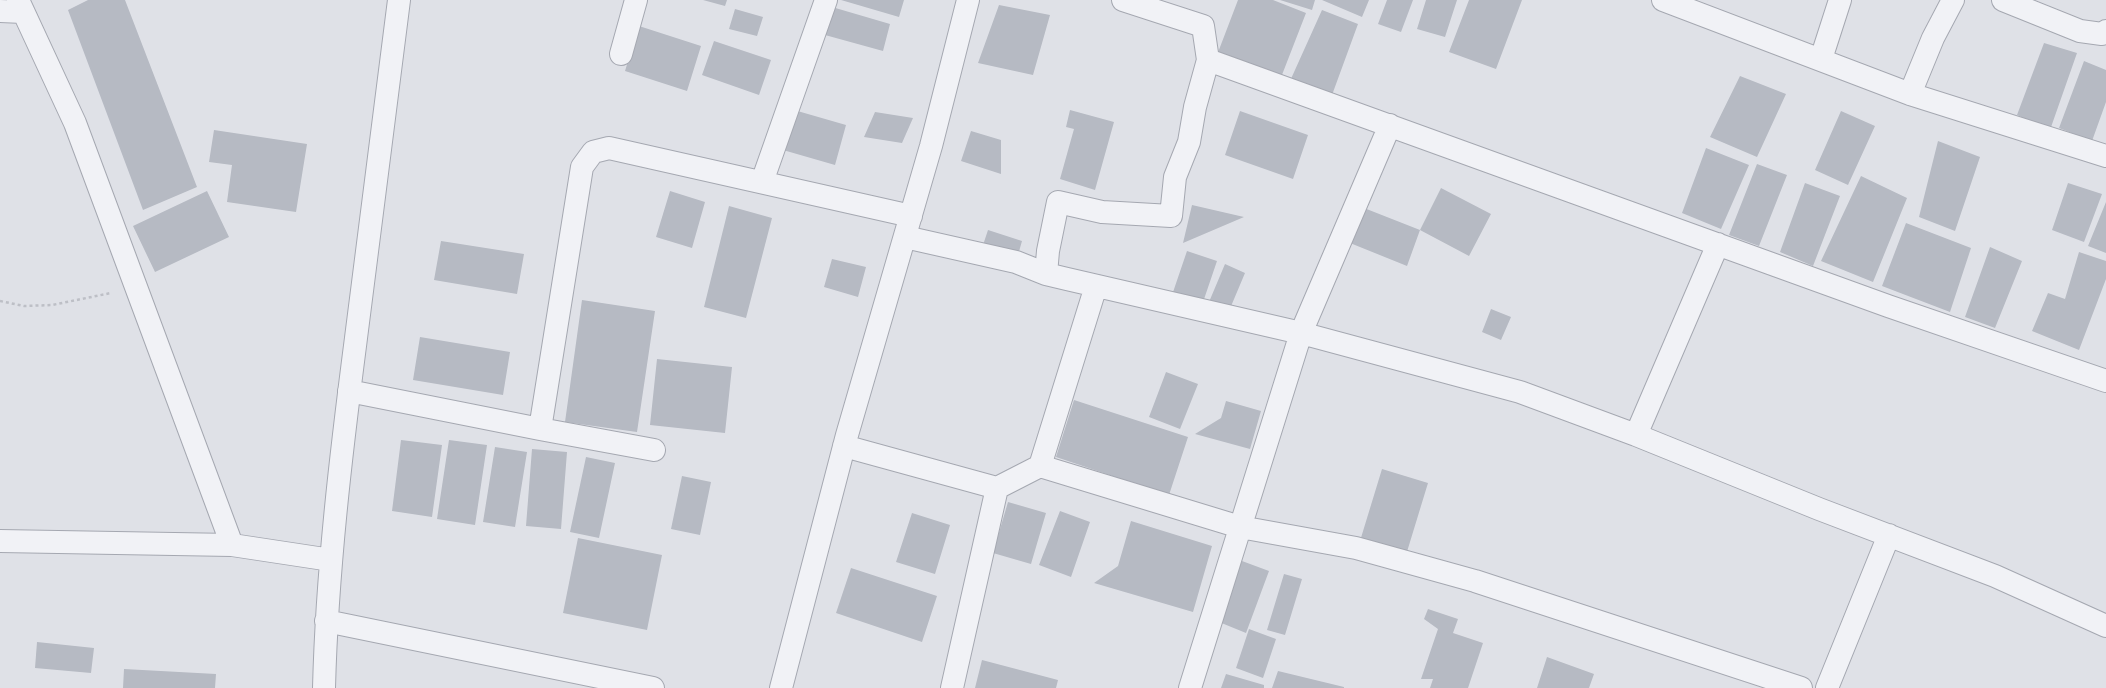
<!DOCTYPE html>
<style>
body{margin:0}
canvas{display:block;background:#dfe1e7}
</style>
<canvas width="2106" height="688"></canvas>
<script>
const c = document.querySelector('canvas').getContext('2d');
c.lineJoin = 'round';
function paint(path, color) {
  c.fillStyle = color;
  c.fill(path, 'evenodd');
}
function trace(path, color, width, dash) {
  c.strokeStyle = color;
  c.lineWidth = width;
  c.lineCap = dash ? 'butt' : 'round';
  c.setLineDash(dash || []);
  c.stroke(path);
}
const building = new Path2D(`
 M88,0H125L197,187L143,210L68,10Z
 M703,0H727L725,6Z
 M841,0H904L899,17Z
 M1238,0H1273L1306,13L1280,80L1217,55Z
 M1280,0H1315L1312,10Z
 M1322,0H1369L1362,17Z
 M1387,0H1413L1401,32L1378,24Z
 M1426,0H1457L1445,37L1417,29Z
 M1469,0H1522L1496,69L1449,52Z
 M999,5L1050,15L1033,75L978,63Z
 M832,7L890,24L883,51L825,35Z
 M735,9L763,17L757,36L729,29Z
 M1322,10L1358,24L1332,95L1290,81Z
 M639,26L701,46L687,91L625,71Z
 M714,41L771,60L759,95L702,75Z
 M2044,43L2077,53L2050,130L2017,115Z
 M2084,61L2106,70V102L2092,141L2059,128Z
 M1740,76L1786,94L1757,157L1710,137Z
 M794,110L846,125L835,165L783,150Z
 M1070,110L1114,122L1095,190L1060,179L1074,129L1066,127Z
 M1240,111L1308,135L1293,179L1225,155Z
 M1841,111L1875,126L1848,185L1815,170Z
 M875,112L913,118L902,143L864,137Z
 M214,130L307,144L296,212L227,202L232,165L209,162Z
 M971,131L1001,140V174L961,161Z
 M1938,141L1980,157L1955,231L1919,217Z
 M1706,148L1749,165L1721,229L1682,213Z
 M1757,164L1787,175L1759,246L1729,235Z
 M1861,176L1907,198L1873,282L1821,261Z
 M1805,183L1840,196L1813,266L1780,252Z
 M2068,183L2102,194L2084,242L2052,230Z
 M1441,188L1491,214L1469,256L1420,230Z
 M207,191L229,237L155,272L133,226Z
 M670,191L705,202L692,248L656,237Z
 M2106,202V253L2088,246Z
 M1192,205L1244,217L1183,243Z
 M729,206L772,218L746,318L704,307Z
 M1364,208L1420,230L1407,266L1350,243Z
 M1906,223L1971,248L1950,312L1882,286Z
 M988,230L1022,241L1016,262L981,251Z
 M441,241L524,254L517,294L434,280Z
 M1990,247L2022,261L1995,328L1965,317Z
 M1187,251L1217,261L1201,308L1171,298Z
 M2079,252L2106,261V279L2079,350L2032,331L2048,293L2065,299Z
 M832,259L866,267L858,297L824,287Z
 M1225,264L1245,273L1229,311L1209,302Z
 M582,300L655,311L637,432L565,422Z
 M1491,309L1511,317L1501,340L1482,332Z
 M420,337L510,352L503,395L413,380Z
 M657,359L732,367L725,433L650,425Z
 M1166,372L1198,384L1180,429L1149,417Z
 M1074,400L1188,437L1169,495L1056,457Z
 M1226,401L1261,411L1250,449L1195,434L1221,418Z
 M401,440L442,445L432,517L392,511Z
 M449,440L487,445L475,525L437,519Z
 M495,447L527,452L515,527L483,522Z
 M532,449L567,452L561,529L526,526Z
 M586,457L615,463L599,538L570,532Z
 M1382,469L1428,483L1406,555L1360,541Z
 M682,476L711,482L700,535L671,529Z
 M1008,502L1046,513L1031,564L993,553Z
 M1060,511L1090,522L1071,577L1039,565Z
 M912,513L950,525L935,574L896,562Z
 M1131,521L1212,546L1193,612L1094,583L1118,566Z
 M578,538L662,555L647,630L563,613Z
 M1242,561L1269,571L1246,633L1219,622Z
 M851,568L937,596L922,642L836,613Z
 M1284,574L1302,579L1285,635L1267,630Z
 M1428,609L1458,619L1453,633L1483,643L1468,688H1430L1433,679H1421L1438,629L1424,619Z
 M1249,629L1276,639L1263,678L1236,668Z
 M37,642L94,648L91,673L35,668Z
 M1547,657L1594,674L1589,688H1537Z
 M982,660L1058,680L1056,688H975Z
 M124,669L216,674L215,688H123Z
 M1278,671L1344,687V688H1272Z
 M1226,674L1264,685V688H1221Z`);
const path = new Path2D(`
 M0,301L24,306L52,305L111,293`);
const minor = new Path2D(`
 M18,0L75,123L232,545
 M1123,0L1203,26L1208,60L1888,306L2106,381
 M1663,0L1910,94L2106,156
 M2003,0L2080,31L2102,34L2106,31
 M0,11L23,12
 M621,54L636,0
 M1821,59L1840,0
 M1910,94L1933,38L1953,0
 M762,182L826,0
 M905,237L1016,262L1046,274L1067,279L1301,333L1520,392L1636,435L1819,509L1995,576L2106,626
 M1046,274L1048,251L1058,202L1102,212L1171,216L1175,177L1189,142L1195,107L1208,60
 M349,391L540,429L654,450
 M540,429L582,167L593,152L609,148L911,216
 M1636,435L1718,244
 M844,446L997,488L1040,466L1096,286
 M1040,466L1240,527L1356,548L1475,581L1801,688
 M0,541L232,545L331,560
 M326,621L653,688
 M324,688C327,571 341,454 356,338C370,226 384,113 399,0
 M781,688L847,435L931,146L968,0
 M952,688L997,488
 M1190,688L1301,333L1390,125
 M1827,688L1889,535`);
paint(building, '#b6bac3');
trace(minor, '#a5a8b1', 24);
trace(path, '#bdbfc6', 2.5, [3, 3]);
trace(minor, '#f1f2f6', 22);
</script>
